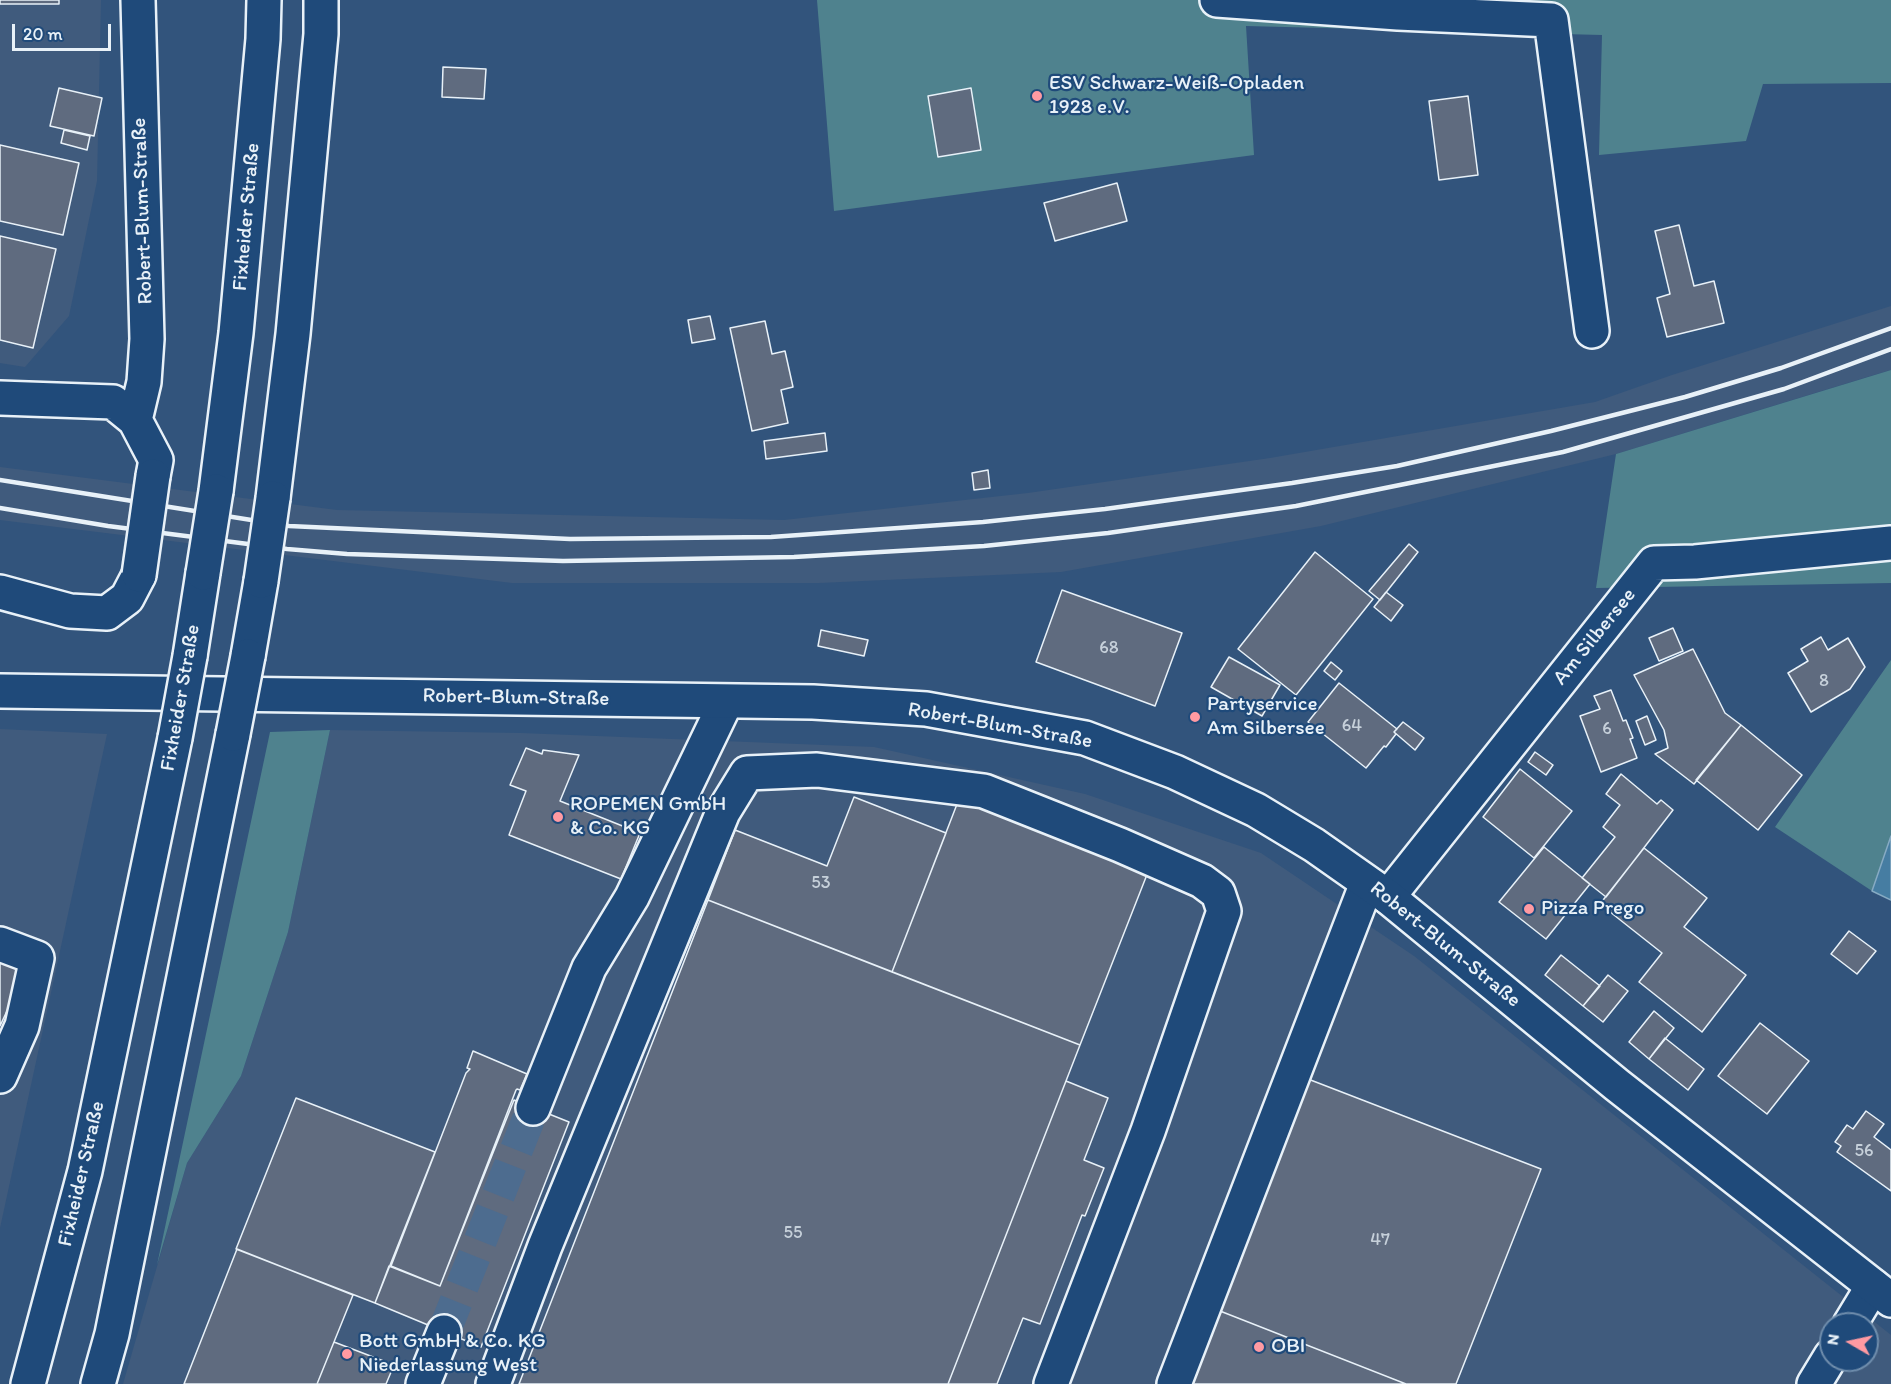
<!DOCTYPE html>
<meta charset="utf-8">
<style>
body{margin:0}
#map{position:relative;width:1891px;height:1384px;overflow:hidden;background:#32547c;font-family:Itim,sans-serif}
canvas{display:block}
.north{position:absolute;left:1819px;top:1312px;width:60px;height:60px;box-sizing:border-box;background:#1f4a7a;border:2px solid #6f8dac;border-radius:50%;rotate:279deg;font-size:16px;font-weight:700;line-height:24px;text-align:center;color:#e8f1f8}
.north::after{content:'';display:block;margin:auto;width:21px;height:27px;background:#ff9aa2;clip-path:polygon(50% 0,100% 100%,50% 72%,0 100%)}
.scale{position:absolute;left:12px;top:24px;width:99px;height:27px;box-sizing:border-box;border:3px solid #e8f1f8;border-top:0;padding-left:8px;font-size:18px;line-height:21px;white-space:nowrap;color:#e8f1f8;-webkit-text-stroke:4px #1f4a7a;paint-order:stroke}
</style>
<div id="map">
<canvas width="1891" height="1384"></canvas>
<div class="north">N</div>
<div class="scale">20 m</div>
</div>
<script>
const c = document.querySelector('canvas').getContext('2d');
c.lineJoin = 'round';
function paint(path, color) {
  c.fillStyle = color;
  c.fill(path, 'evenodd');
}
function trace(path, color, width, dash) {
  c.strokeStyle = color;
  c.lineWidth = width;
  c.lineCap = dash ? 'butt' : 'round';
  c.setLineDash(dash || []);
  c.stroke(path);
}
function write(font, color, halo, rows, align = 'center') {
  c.font = font + ' Itim,sans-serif';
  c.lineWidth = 4.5;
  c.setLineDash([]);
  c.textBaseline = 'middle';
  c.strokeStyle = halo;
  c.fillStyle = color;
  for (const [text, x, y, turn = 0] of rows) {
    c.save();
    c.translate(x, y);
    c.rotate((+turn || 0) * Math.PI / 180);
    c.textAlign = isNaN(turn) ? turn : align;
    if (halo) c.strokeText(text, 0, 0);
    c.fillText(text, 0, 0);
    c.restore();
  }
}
const built = new Path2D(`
 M0,0H101L97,181L69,316L25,367L0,363Z
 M1891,306V370L1877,374L1616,454L1321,526L1061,572L819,583H512L0,520V467L337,510L784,520L1028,493L1270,458L1595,402L1672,375Z
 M0,729L107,734L0,1228Z
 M330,730L521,733L874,747L1085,794L1261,853L1414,956L1891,1335V1384H123L187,1163L241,1076L288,932ZM1831,1324H1867V1360H1831Z`);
const green = new Path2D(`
 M817,0H1891V83L1763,84L1746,141L1599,155L1602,35L1246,26L1254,155L834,211Z
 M1891,370V583L1596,588L1616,454Z
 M1891,660V836L1872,891L1775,827Z
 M330,730L288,932L241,1076L187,1163L157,1265L270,732Z`);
const water = new Path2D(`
 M1891,836V900L1872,891Z`);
const building = new Path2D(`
 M0,0H59V4H0Z
 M443,67L486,69L484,99L442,97Z
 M59,88L102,98L94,136L50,126Z
 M971,88L981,150L938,157L928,96Z
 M1468,96L1478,175L1439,180L1429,101Z
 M64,130L90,136L87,150L61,143Z
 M0,145L79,163L63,235L0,221Z
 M1117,183L1127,221L1055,241L1044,203Z
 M1679,225L1694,286L1714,281L1724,323L1667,337L1657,298L1670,294L1655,231Z
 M0,236L56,249L33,348L0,340Z
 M710,316L715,339L692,343L688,320Z
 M765,321L772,354L785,351L793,387L781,390L788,423L752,431L730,328Z
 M825,433L827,451L766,459L764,441Z
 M988,470L990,488L974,490L972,473Z
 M1409,544L1418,552L1380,600L1369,591Z
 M1315,552L1373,599L1296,695L1238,649Z
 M1062,590L1182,633L1155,706L1036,662Z
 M1386,592L1403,605L1391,621L1374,607Z
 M1673,628L1683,651L1659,661L1649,638Z
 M821,630L868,640L864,656L818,646Z
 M1821,637L1828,650L1848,638L1865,667L1850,689L1811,712L1788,673L1808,661L1801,649Z
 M1693,649L1725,713L1741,725L1694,784L1655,754L1668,748L1664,730L1634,675Z
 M1229,657L1280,685L1262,716L1211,687Z
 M1331,662L1342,671L1335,680L1324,671Z
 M1339,683L1397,729L1394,732L1396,734L1386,747L1384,746L1366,768L1308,722Z
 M1611,690L1623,721L1626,720L1633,738L1630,739L1637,758L1601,772L1580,716L1600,709L1594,696Z
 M1647,716L1656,740L1645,745L1636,721Z
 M1403,722L1424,738L1415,750L1394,732Z
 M1741,725L1802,775L1758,830L1696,780Z
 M526,748L542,754L543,750L579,755L560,801L640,833L621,879L509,835L526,791L510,785Z
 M1535,752L1553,765L1546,775L1528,762Z
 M1520,769L1572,811L1534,858L1483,817Z
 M1621,774L1657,804L1661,800L1673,810L1606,897L1582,878L1615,837L1603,827L1620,805L1606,794Z
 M854,797L946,833L892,972L708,900L735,830L827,866Z
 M959,799L1148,872L1080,1045L892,972Z
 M1544,847L1590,884L1546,939L1499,902Z
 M1644,848L1707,898L1684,927L1746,975L1702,1032L1639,982L1662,953L1600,904Z
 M708,900L1080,1045L948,1384H519Z
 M1849,931L1876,951L1857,974L1831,954Z
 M1561,955L1600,986L1583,1006L1545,975Z
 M0,959L26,970L0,1026Z
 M1608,975L1628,991L1603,1022L1583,1006Z
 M1654,1011L1674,1028L1649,1059L1629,1042Z
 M1760,1023L1809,1061L1767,1114L1718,1076Z
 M1665,1038L1704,1069L1688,1090L1649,1059Z
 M473,1051L527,1074L520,1090L517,1089L516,1090L440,1286L391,1266L466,1073L470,1069L467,1068Z
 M1308,1079L1541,1169L1456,1384H1406L1220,1311Z
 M1066,1081L1108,1098L1084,1160L1104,1168L1085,1216L1082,1215L1040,1324L1023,1318L997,1384H948Z
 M296,1098L435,1152L375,1303L236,1249Z
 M514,1100L569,1122L481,1347L375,1303L389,1266L440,1286Z
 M1866,1111L1884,1124L1874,1137L1891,1150V1191L1837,1152L1841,1146L1835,1142L1847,1125L1853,1129Z
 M237,1249L353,1295L317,1384H184Z
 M1220,1311L1406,1384H1191Z
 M334,1342L394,1365L386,1384H317Z`);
const minorTunnel = new Path2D(`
 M444,1332L533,1108`);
const minor = new Path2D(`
 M1217,0L1398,13L1551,20L1592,331
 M0,398L113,402L135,420L156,460L153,476
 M135,420L144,382L147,339L138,0
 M0,592L70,611L107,613L127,598L139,575
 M1388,897L1654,563L1695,562L1891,543
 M0,944L37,958L22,1026L0,1076
 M533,1108L589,968L632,897L726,702
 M1850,1324L1873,1286
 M423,1384L444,1332
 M493,1384L545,1246L723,812L747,773L817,770L984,791L1120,845L1202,881L1218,893L1224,911L1148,1131L1051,1384
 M1174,1384L1367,883
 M1814,1384L1831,1356`);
const major = new Path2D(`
 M0,691L813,702L926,709L1085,738L1175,772L1256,810L1314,845L1388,897L1617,1085L1891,1300`);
const highway = new Path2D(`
 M216,491L236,333L263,39L264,0
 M273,498L293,334L321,34V0
 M190,656L203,573
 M248,656L261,581
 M28,1384L85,1171L175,738
 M98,1384L112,1334L233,734`);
const rail = new Path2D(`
 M0,480L289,526L570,539L771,537L983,522L1105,509L1292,483L1397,466L1551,431L1685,397L1781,368L1891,328
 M0,508L108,526L287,549L347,554L563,561L794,557L984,546L1108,533L1296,506L1563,452L1784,389L1891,349`);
const minorBridge = new Path2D(`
 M139,575L153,476`);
const highwayBridge = new Path2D(`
 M203,573L216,491
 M261,581L273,498
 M233,734L248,656
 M175,738L190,656`);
const markers = [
 [1037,96,6,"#ff9aa2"],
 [1195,717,6,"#ff9aa2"],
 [558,817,6,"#ff9aa2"],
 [1529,909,6,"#ff9aa2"],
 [1259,1347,6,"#ff9aa2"],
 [347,1354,6,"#ff9aa2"]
];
const numberNames = [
 ["68",1109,648],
 ["8",1824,681],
 ["64",1352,726],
 ["6",1607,729],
 ["53",821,883],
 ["56",1864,1151],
 ["55",793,1233],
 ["47",1380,1240]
];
const poiNames = [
 ["ESV Schwarz-Weiß-Opladen",1049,84],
 ["1928 e.V.",1049,108],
 ["Partyservice",1207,705],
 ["Am Silbersee",1207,729],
 ["ROPEMEN GmbH",570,805],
 ["& Co. KG",570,829],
 ["Pizza Prego",1541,909],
 ["Bott GmbH & Co. KG",359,1342],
 ["Niederlassung West",359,1366],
 ["OBI",1271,1347]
];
const streetNames = [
 ["Robert-Blum-Straße",143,211,-92],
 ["Fixheider Straße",247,217,-85],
 ["Am Silbersee",1595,637,-51],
 ["Fixheider Straße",181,698,-80],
 ["Robert-Blum-Straße",516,698,1],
 ["Robert-Blum-Straße",1000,726,10],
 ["Robert-Blum-Straße",1445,945,39],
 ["Fixheider Straße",82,1174,-77]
];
paint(built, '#405b7d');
paint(green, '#4f828e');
paint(water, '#467da2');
trace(water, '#87abc4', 1.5);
paint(building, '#5f6b7f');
trace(building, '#e8f1f8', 1.5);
trace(minorTunnel, '#4d6c8f', 33, [33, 16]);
trace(minor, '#e8f1f8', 38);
trace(major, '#e8f1f8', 38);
trace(highway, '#e8f1f8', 38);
trace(minor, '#1f4a7a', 33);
trace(major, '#1f4a7a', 33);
trace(highway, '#1f4a7a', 33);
trace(rail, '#e8f1f8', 4.5);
trace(minorBridge, '#e8f1f8', 38, []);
trace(highwayBridge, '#e8f1f8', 38, []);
trace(minorBridge, '#1f4a7a', 33);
trace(highwayBridge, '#1f4a7a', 33);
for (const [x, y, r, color] of markers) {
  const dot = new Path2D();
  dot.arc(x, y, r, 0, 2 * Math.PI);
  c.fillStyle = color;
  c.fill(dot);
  trace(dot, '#1f4a7a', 2);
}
write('18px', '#c6d0da', null, numberNames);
write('21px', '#e8f1f8', '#1f4a7a', poiNames, 'left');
write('21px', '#e8f1f8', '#1f4a7a', streetNames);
</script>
